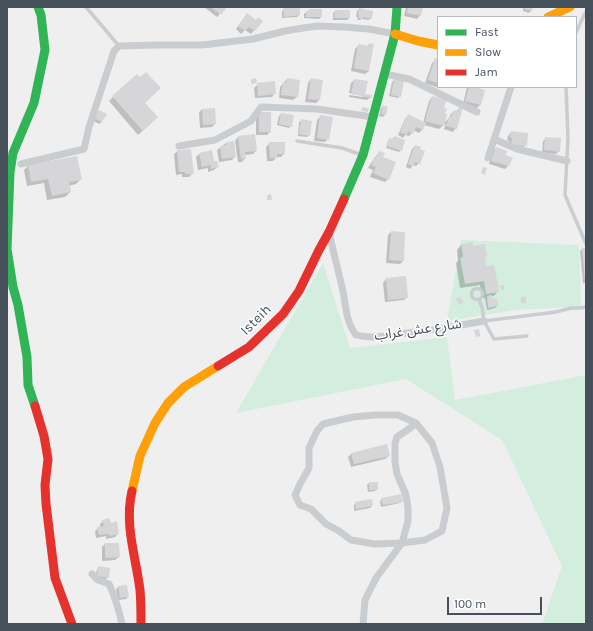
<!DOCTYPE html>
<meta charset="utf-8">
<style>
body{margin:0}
#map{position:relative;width:593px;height:631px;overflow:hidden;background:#efefef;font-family:Karla,sans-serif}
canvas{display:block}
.frame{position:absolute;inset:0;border:8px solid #46505b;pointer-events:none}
.legend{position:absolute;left:437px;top:16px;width:140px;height:72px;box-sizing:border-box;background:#fff;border:1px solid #b5b9bd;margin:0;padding:5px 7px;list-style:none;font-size:12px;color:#46505b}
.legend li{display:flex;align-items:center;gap:8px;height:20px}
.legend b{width:20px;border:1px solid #b5b9bd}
.scale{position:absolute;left:447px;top:597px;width:95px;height:18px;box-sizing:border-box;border:2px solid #46505b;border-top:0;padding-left:5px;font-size:12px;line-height:14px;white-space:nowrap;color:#46505b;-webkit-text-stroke:3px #fff;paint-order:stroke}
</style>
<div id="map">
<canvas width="593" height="631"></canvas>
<div class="frame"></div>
<ul class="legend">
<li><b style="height:5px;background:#30b455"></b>Fast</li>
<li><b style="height:5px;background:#ff9f0a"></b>Slow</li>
<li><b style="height:5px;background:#e5322d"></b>Jam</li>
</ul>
<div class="scale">100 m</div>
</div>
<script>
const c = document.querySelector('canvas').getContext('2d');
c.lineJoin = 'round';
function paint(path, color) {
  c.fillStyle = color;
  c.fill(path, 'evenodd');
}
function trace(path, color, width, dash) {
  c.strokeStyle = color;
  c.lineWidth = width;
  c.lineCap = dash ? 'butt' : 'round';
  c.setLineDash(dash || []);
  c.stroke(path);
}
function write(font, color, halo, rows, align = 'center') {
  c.font = font + ' Karla,"Noto Sans Arabic",sans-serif';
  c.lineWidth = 3;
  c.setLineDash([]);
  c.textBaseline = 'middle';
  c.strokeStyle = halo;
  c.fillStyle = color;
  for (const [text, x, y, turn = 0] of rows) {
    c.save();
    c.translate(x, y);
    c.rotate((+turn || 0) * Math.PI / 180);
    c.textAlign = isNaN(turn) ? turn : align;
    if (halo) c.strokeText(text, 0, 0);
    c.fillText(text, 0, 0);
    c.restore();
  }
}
const green = new Path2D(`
 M461,240L579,245L581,306L516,310L447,321Z
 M323,263L350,348L447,337L455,400L586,375V624H542L562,566L502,440L406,379L236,413Z`);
const shadow = new Path2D(`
 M204,7H226L217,17Z
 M406,7H422L420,15L417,19L404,16Z
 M523,7H532L531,11L529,13L523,11Z
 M284,9L299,15L297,17L282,18V11Z
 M359,9L371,18L369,20L362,19L360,20H357L358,17H356L357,11Z
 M309,10L321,17L319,19L304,18V14Z
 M335,11H349V18L347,20H333V13Z
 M244,18L255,21L258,18L262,21L251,34L245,30L241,34L236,29Z
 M369,44V71L365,74L351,71L355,49L359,45L367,47Z
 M436,60H438L436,69H438V85L436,87L425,83L432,63Z
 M287,79L297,97L293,100L279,98L280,87Z
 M311,79L322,81L319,100L316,103L305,102L308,83Z
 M354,80L364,95L371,97L367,100L349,97V95L363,97V95L349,93L351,83Z
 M394,80L400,96L398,98L389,96L392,82Z
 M258,84L275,93L272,97L255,98L254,88Z
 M467,87H473L481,104L477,108L463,104Z
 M113,97L152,122L138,135L109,101Z
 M432,97L442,108L443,124L450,117V115L454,111L456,112L460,107L456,128L453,132L444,129L446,123L439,129L424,125L422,130L419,133L413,130L412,133L409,136L405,135L403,138L398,135L405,119L408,116L423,123L429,101Z
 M383,106L385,115L383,117L379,116L381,108Z
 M202,109H214L215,124L212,127L200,128L199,113Z
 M260,113L270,132L267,135H256V116Z
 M97,114L105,115L100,124L93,121Z
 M281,114L291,126L289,128L277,125L279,116Z
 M321,116L328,139L325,142L314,141L317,120Z
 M302,120L309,135L307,137L298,136L299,122Z
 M511,132L526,145L522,148H509V141L507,140L508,136Z
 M238,137L256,151L253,154L245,155V158L242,162H238L235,141Z
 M394,137L401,150L399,152L386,148L388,141L390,139L392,140Z
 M546,138L559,151L556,154L542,153L543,141Z
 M226,143L235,156L232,160L219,162L217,150Z
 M270,143L284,154L281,157H277L273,161H267L266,147Z
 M415,146L419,163L416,166L413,165L410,169L406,167L412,149Z
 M496,148L508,166L505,169L489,164L493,151Z
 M178,151L193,173L189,177H182V174L176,175L174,154Z
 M379,152L382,158L388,179L385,182L370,177L373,170L368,168L371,163Z
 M199,154L213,163L217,167L214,170L208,172V168L198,170L196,157Z
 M28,166L81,179L76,184L68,186L70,192L65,197L47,200L44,183L27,186L24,170Z
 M391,232L403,261L400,264L386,263L388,235Z
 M461,245L472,247L486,256L484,258L485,267L498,291L494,296H491L497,306L495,308L487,310L485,298H482L480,285L460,288L456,263L458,261L457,250Z
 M582,249L586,261V283H583L580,251Z
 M386,279L407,297L404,300L385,302L383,283Z
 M352,453L389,456L385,459L351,467L348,457Z
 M369,483L377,489L375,491L368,492L367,485Z
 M382,499L402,501L400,503L381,507L380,501Z
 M356,503L372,506L370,508L354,511V505Z
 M103,521L110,524L118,534L115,537L106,539V536L96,538L95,531L98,528H100V524Z
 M105,544L119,557L115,560L102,561V547Z
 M99,567L108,577L106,579L95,578L97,569Z
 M118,587L128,597L126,599L118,600L116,589Z`);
const building = new Path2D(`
 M211,7H227L221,15Z
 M300,7V15L284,17L283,8Z
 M408,7H423L421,16L407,13Z
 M524,7H533L532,11L524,9Z
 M359,8L373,11L372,19L363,17V19L359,18V15H358Z
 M309,9H322V17H306V11H309Z
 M335,10H350V18H334Z
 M247,13L256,20L258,17L263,21L255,31L249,27L245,31L238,26Z
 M369,43L374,44L369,71L354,68L358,44L369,46Z
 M435,58L438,59L437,68H438V83L428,80Z
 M146,72L161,88L145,103L158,117L143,131L112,96L137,74L140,77Z
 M256,78L257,83L251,84V79Z
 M287,78L300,80L298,97L281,95L283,82L286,83Z
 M311,78L323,80L320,100L308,99Z
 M354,79L368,81L365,94L372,95V98L351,94Z
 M394,79L404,81L401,97L391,95Z
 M275,81L276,94L258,96L257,83Z
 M469,87H474L485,90L481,105L465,101Z
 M432,96L446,100L444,108L447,109L445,114H447L444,126L425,121Z
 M383,105L388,107L386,115L381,114Z
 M460,106L463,107L457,129L446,126L449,117H451L454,110L458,112Z
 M362,107L369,108L368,112L361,111Z
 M215,108L216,124L203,125L202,109Z
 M99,110L107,114L102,122L94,118Z
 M259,112H271V132H259Z
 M281,113L294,115L292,127L279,124Z
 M408,114L426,123L423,130L416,127L413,134L408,131L407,135L400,132Z
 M320,115L333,117L329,140L317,138Z
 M301,119L312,121L310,136L299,134Z
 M511,131L528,133L527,146L511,145L512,138L510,137Z
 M255,134L257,151L245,152L246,159H241L238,136Z
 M394,136L405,140L402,151L387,146L389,138L394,139Z
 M545,137L561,138L560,152L544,150Z
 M234,141L236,157L222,159L220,146L226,145V142Z
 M269,142H285V154H277V158H270Z
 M415,145L421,147L420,149L425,151L420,164L415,162L414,166L408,164Z
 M496,147L507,151L506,155L513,158L509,166L491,161Z
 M191,149L194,174H185V172H179L177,150Z
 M212,150L214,161H217L219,167L211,169V165L202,167L199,153Z
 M379,151L385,153L383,157L396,162L389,180L373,173L376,167L371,165L374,159H375Z
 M77,156L82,180L69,182L71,192L52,196L48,179L31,182L28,165Z
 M483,167L487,168L485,175L481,173Z
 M271,194L272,200H267V195Z
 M391,231L405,232L404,261L389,260Z
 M473,242V246L485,244L487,256H485L486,266L494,265L497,281H498L499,292L486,294L484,281L465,284L460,258L463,257L461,244Z
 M582,248H586V281H585Z
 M406,276L408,298L388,300L386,278Z
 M500,285H504V290H501Z
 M492,295L493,299L497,298L498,306L488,308L487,296Z
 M460,297L464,302L459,305L456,299Z
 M521,297H526V303H521Z
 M479,329L480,336L476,337L474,330Z
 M387,444L390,456L354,464L351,453Z
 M369,482H378V490H369Z
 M402,494L403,502L383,505L381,498Z
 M372,499L373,506L356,509L355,502Z
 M109,518L111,523L117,521L119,534L109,536V534L99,535L97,527L104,526L102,520Z
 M105,543H119L120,557L105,558Z
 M98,566L110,568L109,578L97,576Z
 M127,585L129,597L120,598L118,586Z`);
const lane = new Path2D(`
 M86,7L119,46
 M576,33L583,17L586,12
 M566,87L568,138L565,195L586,244
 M297,141L342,148L362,155
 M471.5 294a5.5 5.5 0 1 1 11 0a5.5 5.5 0 1 1-11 0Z
 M479,300L482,307L484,321L494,339L527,336
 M484,321L556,312L571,308H580L586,307`);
const street = new Path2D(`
 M385,74L409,79L477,112
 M494,139L517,149L567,161
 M179,146L215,140L251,121L261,107L317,109L373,117
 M488,158L511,87
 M21,164L84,149L89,127L114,51L119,46L158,45H202L253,39L285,31L303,28L318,26L344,27L369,29L395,34
 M329,232C333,251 338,269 342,287C346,303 345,321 356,335C370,339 385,336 399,334C427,331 455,326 484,321
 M375,415H398L416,423L432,443L440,467L447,508L442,531L425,540L402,543L375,544L351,540L339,531L326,524L311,509L300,505L295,495L300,484L309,468V448L317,431L323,424L353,417Z
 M92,574L98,580L109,584C115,597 119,610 122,624
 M363,624L365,600L376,578L402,543L408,521V508L406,495L397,474L395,462V443L397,437L413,426L416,423`);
const fast = new Path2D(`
 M344,199L363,155L395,34L397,7
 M35,406L28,385L27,357L18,305L13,287L7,249L10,172L13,153L34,103L45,50L41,15L38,7`);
const slow = new Path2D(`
 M548,17L570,7
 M395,34L418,41L438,45
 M132,491L140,456L155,423L168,403L184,387L218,366`);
const jam = new Path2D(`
 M218,366L249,347L283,314L299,291L319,250L329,232L344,199
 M35,406L44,436L48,459L45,485L46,504L55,578L72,624
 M132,491C124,525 136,557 140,590C141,601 141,613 141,624`);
const streetNames = [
 ["Isteih",256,320,-45],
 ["شارع عش غراب",418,330,-8]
];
paint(green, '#d3eede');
paint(shadow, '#0003');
paint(building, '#d6d6d8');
trace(lane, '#cacdd0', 3.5);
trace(street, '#cacdd0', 7);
trace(fast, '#30b455', 9);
trace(slow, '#ff9f0a', 9);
trace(jam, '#e5322d', 9);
write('14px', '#46505b', '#fff', streetNames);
</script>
